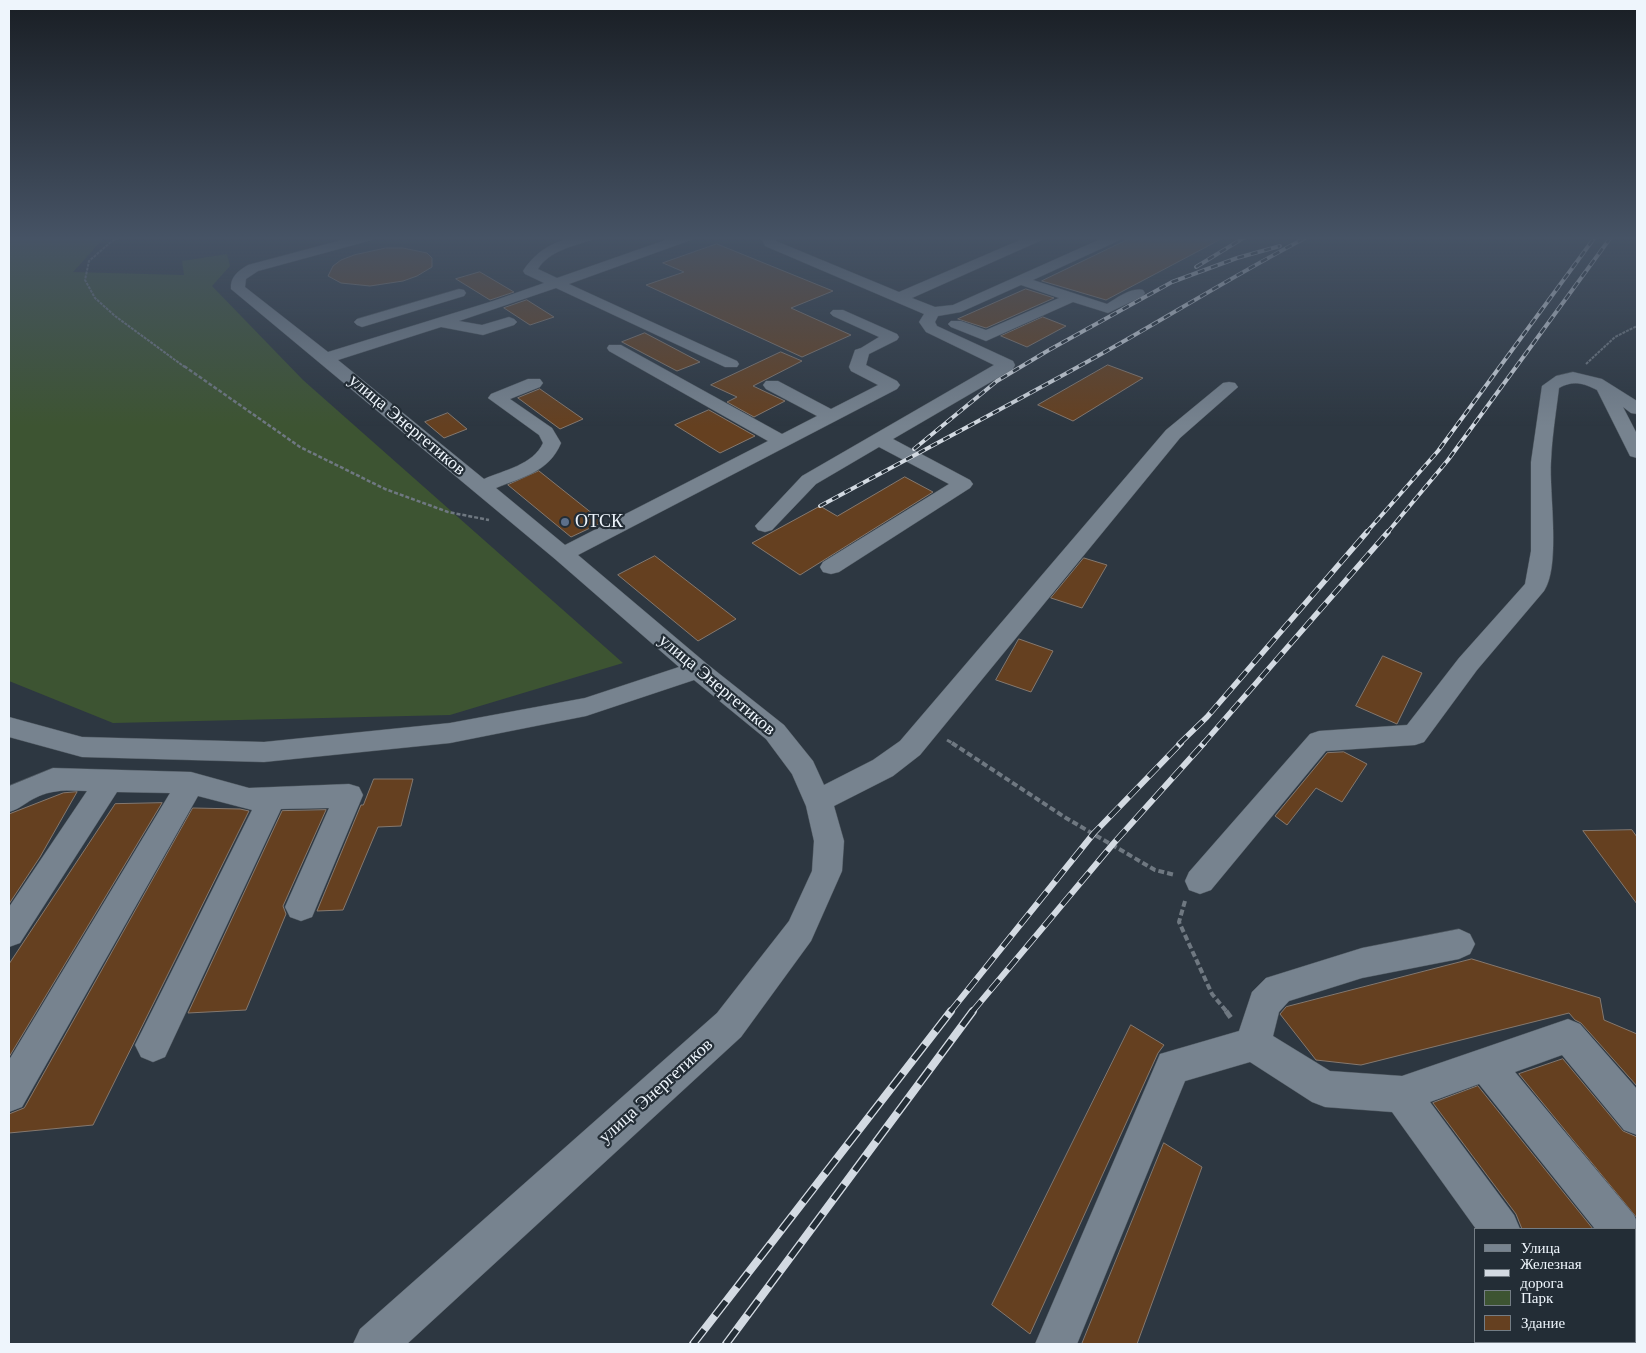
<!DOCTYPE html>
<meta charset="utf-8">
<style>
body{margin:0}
#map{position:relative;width:1646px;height:1353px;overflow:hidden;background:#2d3741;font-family:"Libre Baskerville",serif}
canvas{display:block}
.frame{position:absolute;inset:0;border:10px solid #eef5fc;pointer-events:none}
.legend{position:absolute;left:1474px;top:1228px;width:162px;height:115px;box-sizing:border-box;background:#232d36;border:1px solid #747d85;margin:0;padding:6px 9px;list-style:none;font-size:15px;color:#eef5fc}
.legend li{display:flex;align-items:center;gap:10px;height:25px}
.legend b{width:25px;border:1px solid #747d85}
</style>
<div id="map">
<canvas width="1646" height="1353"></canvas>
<div class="frame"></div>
<ul class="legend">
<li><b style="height:6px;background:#77838f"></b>Улица</li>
<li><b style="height:6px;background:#d3dae2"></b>Железная дорога</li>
<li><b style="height:14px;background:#3d5432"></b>Парк</li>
<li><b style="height:14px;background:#654020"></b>Здание</li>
</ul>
</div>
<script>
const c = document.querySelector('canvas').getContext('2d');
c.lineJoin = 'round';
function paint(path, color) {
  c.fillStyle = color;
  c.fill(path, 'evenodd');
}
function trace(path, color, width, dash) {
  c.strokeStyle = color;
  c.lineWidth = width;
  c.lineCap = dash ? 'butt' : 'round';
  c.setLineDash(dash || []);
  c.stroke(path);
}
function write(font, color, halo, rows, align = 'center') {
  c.font = font + ' "Libre Baskerville",serif';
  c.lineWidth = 4.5;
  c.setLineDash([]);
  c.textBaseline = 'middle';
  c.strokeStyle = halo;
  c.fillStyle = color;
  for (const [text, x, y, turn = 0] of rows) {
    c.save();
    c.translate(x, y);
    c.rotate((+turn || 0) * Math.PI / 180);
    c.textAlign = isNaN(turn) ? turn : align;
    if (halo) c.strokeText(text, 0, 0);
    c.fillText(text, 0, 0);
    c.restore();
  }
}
const green = new Path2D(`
 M9,237H110L104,238L73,272L184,275L182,261L227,254L230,266L212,286L303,380L623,663L450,715L113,723L9,681Z`);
const building = new Path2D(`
 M1133,237H1225L1106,300L1042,281Z
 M717,244L833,291L791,308L851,335L802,357L646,285L684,272L663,263Z
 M386,248H403L427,253L432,258V267L417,276L403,281L370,286L341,283L328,276L333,266L341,260L354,255Z
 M480,272L514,292L490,300L456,279Z
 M1026,289L1054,298L986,328L958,319Z
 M527,300L554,317L530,325L504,308Z
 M1043,317L1066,326L1027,347L1001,336Z
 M645,333L700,362L677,371L622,342Z
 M781,352L802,361L753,386L785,401L754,417L727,402L737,397L711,385Z
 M1108,365L1143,378L1073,421L1038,405Z
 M540,389L583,419L560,429L518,398Z
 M709,410L755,436L720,453L675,425Z
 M448,413L467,429L444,438L425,422Z
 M539,471L603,522L571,537L508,485Z
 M905,477L933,492L800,575L752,543L820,506L837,516Z
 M655,556L736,619L698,641L618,575Z
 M1084,558L1107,565L1082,608L1051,598Z
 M1019,639L1053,651L1031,692L996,680Z
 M1383,656L1422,673L1397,724L1356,706Z
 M1344,752L1367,764L1342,802L1316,788L1287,825L1275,816L1327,753Z
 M374,779H413L401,826L378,827L343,910L317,911L361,805H363Z
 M77,792L40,857L9,904V814L63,793Z
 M162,803L9,1057V964L115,804Z
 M193,808L240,809L249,811L93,1125L9,1133V1114L24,1108Z
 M326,810L283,906L286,914L246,1010L188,1013L282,811Z
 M1632,830L1637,837V904L1583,831Z
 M1472,959L1600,998L1604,1020L1637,1034V1086L1581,1023L1575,1020L1569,1013L1361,1065L1316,1060L1280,1014L1286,1007Z
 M1131,1025L1164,1045L1158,1053L1030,1334L992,1305Z
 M1563,1059L1623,1131L1637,1137V1218L1519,1074Z
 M1478,1086L1593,1229H1522L1516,1214L1433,1103Z
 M1164,1143L1202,1167L1137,1344H1082Z`);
const pathFar4 = new Path2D(`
 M122,237L112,241L89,261L85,280L95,298L115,316L186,368
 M1586,364L1615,337L1637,326`);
const pathFar3 = new Path2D(`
 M184,366L300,447L385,489L448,512L489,520`);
const pathFar2 = new Path2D(`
 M947,740L954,744`);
const pathFar1 = new Path2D(`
 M952,743L1066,818L1155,870L1175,875
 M1185,901L1179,922L1212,994L1227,1012`);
const path = new Path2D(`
 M1226,1011L1231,1018`);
const minor = new Path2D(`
 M353,237H374L372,240L258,271L246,279L245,287L328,352L493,301L544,283L525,274L523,271C539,246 565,235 594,237L592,240C573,246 549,251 538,269L557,278L674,237H693L691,240L569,284L737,361L739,364L737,367H725L556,288L459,321L482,325L509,317L514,319L517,322L514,325L483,335L441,327L338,360L484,479C504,470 533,465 543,443L539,435L488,398L491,394L528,379H540L543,383L540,387L510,399L552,428L561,443C549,472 523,477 496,488L565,545L768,441L609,351L607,348L609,345H621L782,434L817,416L766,389L763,385L766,381H778L831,409L878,385L851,371L849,367L855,350L861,348L879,337L833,316L830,313L833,310H843L897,334L899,337L897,340L869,354L866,365L897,381L900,385L897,389L578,555L707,664L784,725L813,761L824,785L873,760L900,741L1166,430L1223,383L1229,382L1235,383L1238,387L1180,438L920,755L893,776L834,806L844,841L842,871L811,941L741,1037L407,1344H353L360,1329L717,1013L789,921L812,871L814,841L806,806L792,774L766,739L694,680L586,716L450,743L264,762L82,757L9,737V717L82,737L264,742L450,723L585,698L679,667L555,559L231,289C230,277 238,271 248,265Z
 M761,237H774L776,241L899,292L1027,237H1044L1042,240L912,298L935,307L953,305L1105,237H1121L1120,240L1033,280L1107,304C1117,298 1131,287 1143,290L1145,293L1143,296L1108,313L1073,302L986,341L951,327L948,324L951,321H961L986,330L1059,298L1021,285L961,312L938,316L935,322L937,326L1013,361L1015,365L1013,369L893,439L970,480L973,484L970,488L839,572L831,574L823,572L820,567L823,562L949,484L879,447L816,484L772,530L765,532L758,530L755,526L802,476L994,365L926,332L919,322L924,314L765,246Z
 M459,289L464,290L466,293L464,296L362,327L357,325L354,322L357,319Z
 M1573,372L1602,379L1637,401V414L1631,413L1623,407L1637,434V458L1630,456L1597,390C1583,383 1573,380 1559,388C1556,412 1552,437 1551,461C1549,493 1561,566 1544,591L1477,670L1424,742L1415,745L1326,751L1211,890L1200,894L1189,890L1185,881L1189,872L1310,734L1319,731L1407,725L1459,658L1525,584L1531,551V462L1542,386L1556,376Z
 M53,768L191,772L249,788L349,784L359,787L363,795L312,917L301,921L290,917L285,907L329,808L281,809L165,1057L153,1062L141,1057L135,1045L252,810L198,796L22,1107L9,1112V1060L170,793L117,792L20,943L9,947V907L87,791C68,790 51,789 33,799C24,804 19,809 9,812V786Z
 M1459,929L1470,934L1475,944L1470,954L1459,959L1362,978L1289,1001L1279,1012L1273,1036L1330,1071L1402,1076L1568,1019L1580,1024L1637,1089V1135L1624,1130L1562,1055L1515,1072L1634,1215L1637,1222V1270L1635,1269V1229H1595L1479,1084L1430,1102L1514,1215L1520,1229H1476L1392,1112L1325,1107L1312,1102L1250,1062L1185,1081L1077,1344H1035L1160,1054L1239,1031L1252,992L1266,978L1362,948Z
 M1560,1342H1605L1606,1344H1561Z`);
const railFar3 = new Path2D(`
 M1196,267L1245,237
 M914,449L997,381L1049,350L1172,282L1237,258L1280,246
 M820,506C914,455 1010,405 1103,353C1171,315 1238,273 1307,237
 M1366,533L1438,451L1595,237
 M1387,533L1448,460L1611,237`);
const railFar2 = new Path2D(`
 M1179,744L1207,717L1367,532
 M1203,744L1388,532`);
const railFar1 = new Path2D(`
 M950,1012L1094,833L1181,743
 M972,1012L1113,844L1204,743`);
const rail = new Path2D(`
 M693,1344L951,1011
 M726,1344L973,1011`);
const markers = [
 [565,522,5,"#5c6f8a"]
];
const streetNames = [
 ["улица Энергетиков",407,425,40],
 ["улица Энергетиков",717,685,40],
 ["улица Энергетиков",656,1091,-42]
];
const poiNames = [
 ["ОТСК",575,522]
];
paint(green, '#3d5432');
paint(building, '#654020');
trace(building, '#85786e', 1);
trace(minor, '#4d565e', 1);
trace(pathFar4, '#6f7881', 2, [3, 1]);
trace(pathFar3, '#6f7881', 2.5, [4, 2]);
trace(pathFar2, '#6f7881', 3, [5, 2.5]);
trace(pathFar1, '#6f7881', 4, [6, 3]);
trace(path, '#6f7881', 5, [8, 4]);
paint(minor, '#77838f');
trace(railFar3, '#d3dae2', 4);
trace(railFar2, '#d3dae2', 5.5);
trace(railFar1, '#d3dae2', 6);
trace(rail, '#d3dae2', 8);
trace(railFar3, '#232d36', 2.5, [7]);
trace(railFar2, '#232d36', 4, [11]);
trace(railFar1, '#232d36', 4.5, [14]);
trace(rail, '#232d36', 5.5, [18]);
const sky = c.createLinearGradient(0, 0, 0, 426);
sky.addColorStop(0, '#191e24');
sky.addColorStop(0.56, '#465365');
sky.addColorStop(1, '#46536500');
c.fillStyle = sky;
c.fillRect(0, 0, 1646, 426);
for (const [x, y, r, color] of markers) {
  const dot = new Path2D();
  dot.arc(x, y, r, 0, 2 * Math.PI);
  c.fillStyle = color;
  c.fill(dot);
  trace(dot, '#232d36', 2);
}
write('18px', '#eef5fc', '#232d36', streetNames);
write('18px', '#eef5fc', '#232d36', poiNames, 'left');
</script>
